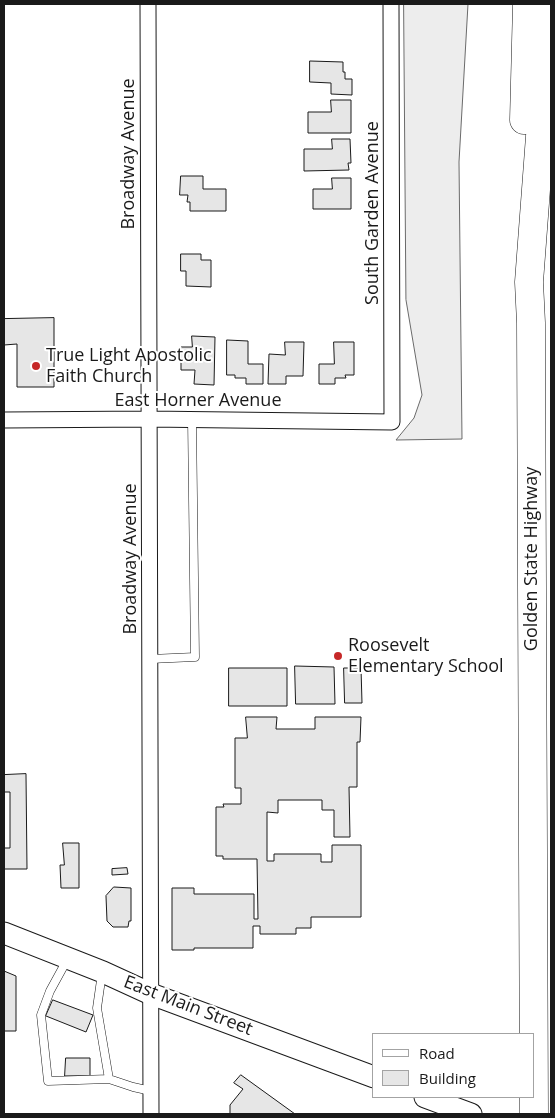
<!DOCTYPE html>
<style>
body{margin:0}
#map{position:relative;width:555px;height:1118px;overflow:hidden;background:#fff;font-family:"Open Sans",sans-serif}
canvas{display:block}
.frame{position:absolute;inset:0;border:5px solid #1a1a1a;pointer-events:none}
.legend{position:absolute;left:372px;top:1033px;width:162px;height:65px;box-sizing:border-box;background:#fff;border:1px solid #a3a3a3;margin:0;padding:6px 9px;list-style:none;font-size:15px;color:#1a1a1a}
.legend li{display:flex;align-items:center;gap:10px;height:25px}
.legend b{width:25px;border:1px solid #a3a3a3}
</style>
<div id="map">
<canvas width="555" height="1118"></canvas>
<div class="frame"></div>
<ul class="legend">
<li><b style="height:6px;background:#fff"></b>Road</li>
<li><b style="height:14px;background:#e6e6e6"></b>Building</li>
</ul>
</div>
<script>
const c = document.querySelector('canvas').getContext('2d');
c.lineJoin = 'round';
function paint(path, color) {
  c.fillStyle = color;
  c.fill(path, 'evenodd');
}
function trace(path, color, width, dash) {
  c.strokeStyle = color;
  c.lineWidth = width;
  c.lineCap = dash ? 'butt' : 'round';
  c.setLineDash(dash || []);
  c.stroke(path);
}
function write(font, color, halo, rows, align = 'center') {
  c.font = font + ' "Open Sans",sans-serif';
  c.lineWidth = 4;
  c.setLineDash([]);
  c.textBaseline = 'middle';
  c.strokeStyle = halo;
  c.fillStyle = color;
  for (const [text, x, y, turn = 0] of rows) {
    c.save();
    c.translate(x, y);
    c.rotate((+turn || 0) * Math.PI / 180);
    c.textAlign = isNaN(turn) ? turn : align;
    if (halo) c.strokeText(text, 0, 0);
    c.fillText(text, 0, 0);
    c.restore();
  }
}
const built = new Path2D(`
 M404,4H468L459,162L462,439L396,440L414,418L422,395L406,300Z`);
const building = new Path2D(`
 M310,61L343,62V72H345V79H352V95L331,94V83L310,82Z
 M331,100H351V133H308V112H331Z
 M332,139H350L351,163H348L349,170L304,171V149H332Z
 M181,176H203V189H226V211H190V202H187L188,195H180Z
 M332,178H351V209H313V189H332Z
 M181,254H201V260H211V287L186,286V271H181Z
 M54,318V387H17V344L4,345V319Z
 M192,336L215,337L214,385L194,384L195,370H181V347H192Z
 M227,340L248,341V364H263V384H246V378H235V375H227Z
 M285,342H304L303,376H286V384H268L269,354L285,355Z
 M334,342H354V375H345L346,378H335V384H319V364H334Z
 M295,666L334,667L335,704H296Z
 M229,668H287V706H229Z
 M344,668H361L362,703H345Z
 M246,717H277L276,729H315V717H361L360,742H357V787H349L350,837H334V810H322V800H278V813L267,812V861H274V854H321V862H332V845H361V917H311V928H296V934H260V926H253V948H194V950H172V888H194V894H254V919H258L257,859H223V856H216V807H224L223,804H241V788H235V738H247Z
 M26,774L27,869H4V848H10V792H4V775Z
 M63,843H79V888H61L60,865H64Z
 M127,868L128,874L112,875V869Z
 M114,887L131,888V921H129L128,927H113L107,921L106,896Z
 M4,971L16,976V1031H4Z
 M53,1000L93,1015L86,1032L46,1016Z
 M66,1058H90V1076H65Z
 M241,1075L295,1114H230V1105L243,1089L234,1083Z`);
const service = new Path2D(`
 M150,659L195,657L192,419
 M67,960L50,991L41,1015L48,1081L109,1079L97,1008L102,973
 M109,1079L133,1087L151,1091`);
const minor = new Path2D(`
 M148,4L151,1114
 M4,420L149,419L392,422L391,4`);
const secondary = new Path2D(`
 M4,933L103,972L151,994L374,1077
 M425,1097L471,1114`);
const motorway = new Path2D(`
 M524,120L527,4
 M534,1114L531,323L529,282L550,4`);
const markers = [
 [36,366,5,"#c62828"],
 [338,656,5,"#c62828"]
];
const streetNames = [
 ["Broadway Avenue",129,154,-90],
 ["South Garden Avenue",373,213,-90],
 ["East Horner Avenue",198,401],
 ["Broadway Avenue",131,559,-90],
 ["Golden State Highway",532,559,-90],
 ["East Main Street",188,1006,21]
];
const poiNames = [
 ["True Light Apostolic",46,356],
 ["Faith Church",46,377],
 ["Roosevelt",348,646],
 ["Elementary School",348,667]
];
paint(built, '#ededed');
trace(built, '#6a6a6a', 1);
paint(building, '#e6e6e6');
trace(building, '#1a1a1a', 1);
trace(service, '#1a1a1a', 9);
trace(minor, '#1a1a1a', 17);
trace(secondary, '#1a1a1a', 23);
trace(motorway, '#1a1a1a', 29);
trace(service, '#fff', 8);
trace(minor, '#fff', 15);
trace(secondary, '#fff', 21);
trace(motorway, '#fff', 28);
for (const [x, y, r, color] of markers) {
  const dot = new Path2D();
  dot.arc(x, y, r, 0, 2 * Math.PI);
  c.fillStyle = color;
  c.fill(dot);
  trace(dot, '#fff', 2);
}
write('18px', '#1a1a1a', '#fff', streetNames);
write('18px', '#1a1a1a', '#fff', poiNames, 'left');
</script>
